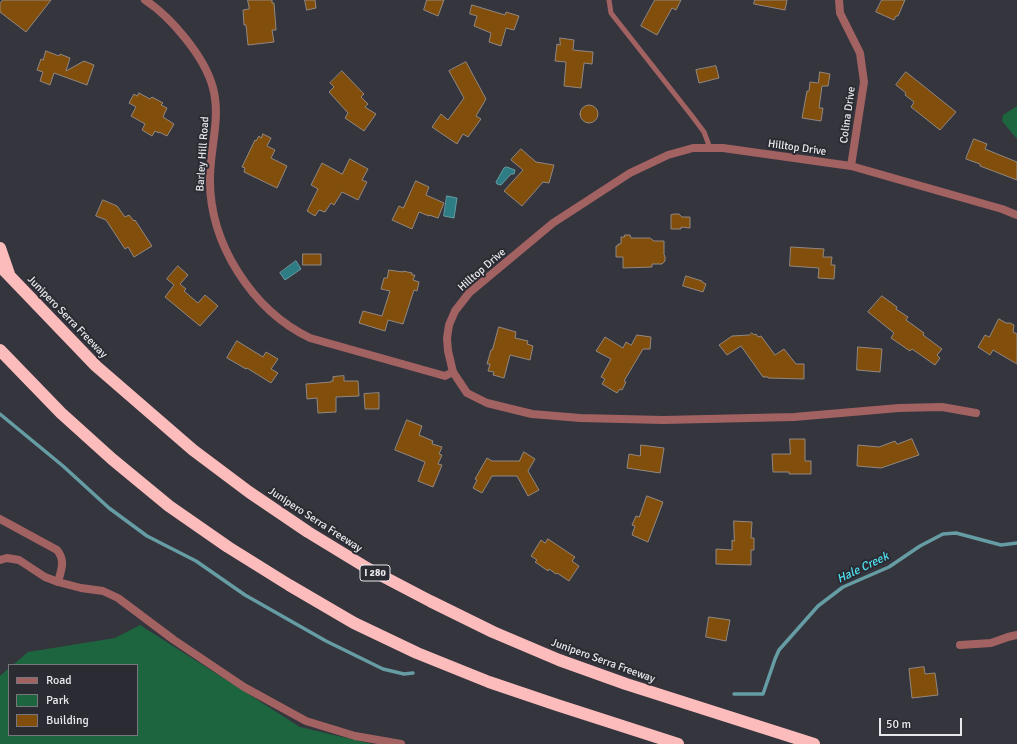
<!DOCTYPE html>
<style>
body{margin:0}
#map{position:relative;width:1017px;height:744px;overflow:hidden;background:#35353e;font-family:Signika,sans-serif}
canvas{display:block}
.legend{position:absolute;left:8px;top:664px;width:130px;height:72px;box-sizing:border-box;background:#2b2b33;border:1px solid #77777d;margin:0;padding:5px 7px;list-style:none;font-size:12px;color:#e8e8ed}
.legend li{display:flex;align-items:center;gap:8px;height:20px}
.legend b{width:20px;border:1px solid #77777d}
.scale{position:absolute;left:879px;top:718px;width:83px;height:18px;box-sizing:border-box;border:2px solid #e8e8ed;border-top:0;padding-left:5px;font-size:12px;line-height:14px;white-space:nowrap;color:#e8e8ed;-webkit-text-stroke:3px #2b2b33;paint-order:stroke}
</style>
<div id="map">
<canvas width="1017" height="744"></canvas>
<ul class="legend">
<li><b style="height:5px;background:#a26262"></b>Road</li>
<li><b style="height:11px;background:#1d653e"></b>Park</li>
<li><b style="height:11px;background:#824e0c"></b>Building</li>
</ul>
<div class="scale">50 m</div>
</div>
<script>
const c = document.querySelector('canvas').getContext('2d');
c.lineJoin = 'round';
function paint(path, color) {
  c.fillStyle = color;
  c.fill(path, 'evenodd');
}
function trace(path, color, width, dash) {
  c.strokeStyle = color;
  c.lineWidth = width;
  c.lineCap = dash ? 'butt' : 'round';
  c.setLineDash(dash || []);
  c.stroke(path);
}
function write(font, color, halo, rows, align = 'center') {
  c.font = font + ' Signika,sans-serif';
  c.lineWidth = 4;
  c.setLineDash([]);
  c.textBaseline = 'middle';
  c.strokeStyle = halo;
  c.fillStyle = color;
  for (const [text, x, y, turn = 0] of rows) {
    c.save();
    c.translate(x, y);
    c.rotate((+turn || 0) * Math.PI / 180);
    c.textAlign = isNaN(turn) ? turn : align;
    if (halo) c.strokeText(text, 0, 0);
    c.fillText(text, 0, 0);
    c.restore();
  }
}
const green = new Path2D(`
 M1017,106V139L1002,121L1003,115Z
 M140,625L300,727L372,744H0V676L9,668V735H137V665H13L28,652L115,638Z`);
const water = new Path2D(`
 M507,167L515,170L514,174H511L501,185L497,184L496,182L504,168Z
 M447,196L457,198L454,218L444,216Z
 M296,261L301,269L285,280L280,273Z`);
const stream = new Path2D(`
 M0,414L63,466L109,508L147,536L196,561L245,595L326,641L383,669L404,674L413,673
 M734,694H763L775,659L779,650L818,606L843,587L889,567L920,546L943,534L956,533L1001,545L1017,543`);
const building = new Path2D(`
 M3,0H51L26,32L0,12V4Z
 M248,0H272V3H274L276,30H272L274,42L248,45L246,25H244L243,10L249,9Z
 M305,0H315L316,8L307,10Z
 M427,0H444L438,16L424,10Z
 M655,0H681L676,10L672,8L657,35L641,26Z
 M755,0H787L785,10L754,4Z
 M882,0H905L898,16H896L894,20L876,12Z
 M472,5L505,15L506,12L519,16L514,30L506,28L501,46L489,42L491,33L474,26L477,16L470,14Z
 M560,38L574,40L573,50L593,52L592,64L584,63L581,88L564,86L566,62L555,61L557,44L560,45Z
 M46,51L59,56L60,54L70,58L66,71L84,61L94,65L87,85L54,73L50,85L40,81L43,72L37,70L41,59L43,60Z
 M466,62L486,99L476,116L481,119L468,137L463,134L457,144L432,127L441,114L448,120L464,98L449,71Z
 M716,66L719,78L699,83L696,70Z
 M342,71L364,94L361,97L368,104L365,107L376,114L364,131L345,118L348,113L329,92L334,87L330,83Z
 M820,72L830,74L828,86H822L819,108H823L821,121L802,118L807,91H809L810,82L818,83Z
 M906,72L956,112L940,130L911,107L914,102L905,95L906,93L896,85Z
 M139,93L150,99L152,97L163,103L161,105L167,108L163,117L174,124L167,136L159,132V133L155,131L152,136L142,130L145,124L131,116L136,107L129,103L134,94L137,96Z
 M580 114a9 9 0 1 1 18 0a9 9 0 1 1-18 0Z
 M263,134L271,138L267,146L275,150L271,158L287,166L277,188L244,172L245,168L242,167L255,140L256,141L259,136L261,138Z
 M974,139L987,144L985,149L1017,162V180L980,166V164L966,159Z
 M521,149L536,162L554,165L549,183L543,182L522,206L504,191L523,170L511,160Z
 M350,159L368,169L362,180L367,182L358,200L342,192L334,205L331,203L325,212L319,210L315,216L307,211L318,189L311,185L322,163L342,174Z
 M416,181L429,187L426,195L444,203L438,218L429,215V216L419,212L412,229L392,220L399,206L403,208Z
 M103,200L117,206L125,217L129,215L134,221L135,220L152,246L134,257L128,247L125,249L106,220L96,216Z
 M675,214H679L682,217H690V228L681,227V229H671V215Z
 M625,235H630L631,238H650L654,241H664V255L665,256V261L662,264H652V267L623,268V257H616V246H618V244H621V237H624Z
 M791,247L824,249L823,257H832L831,265H835L834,279L818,278L819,268L790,266Z
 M303,254H321V265H303Z
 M178,266L188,275L180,284L186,289L184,291L198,303L205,295L218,306L200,326L165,297L174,285L167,279Z
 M389,270L403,272V271L412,273V275H415L413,280L419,282L417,291L414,290L403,324L388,320L385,331L359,323L363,311L382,316L390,291L381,289L384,278H387Z
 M686,276L702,281V282L706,284L703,292L683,286Z
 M882,296L897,307L896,309L908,317L906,320L924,333L923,335L942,349L937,355L940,358L935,365L912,349L910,351L891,338L894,333L868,312Z
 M999,319L1006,323H1010L1014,325L1013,332L1017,334V364L993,350L990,355L978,347L985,335L989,337Z
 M499,327L516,332L515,338L528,341L527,344L533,346L530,360L510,355L504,378L493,375L494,372L488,371L490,364H487L491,350H492Z
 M752,333L754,335L756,334L758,337L761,336L775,355L784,349L796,364H804V379L768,378V377H763L741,346L727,355L719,345L732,336L749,335Z
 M637,335L651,337L650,349H643L624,381L626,382L622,390L620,389L617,393L602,384L605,379L601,377L611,359L596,351L605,337L623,348L626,342L631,345Z
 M237,341L263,357L266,352L278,359L271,369L278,373L271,383L247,368L246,369L227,358Z
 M858,347L882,349L880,372L857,370Z
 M344,376V381H358L359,396L336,397V412L318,413L317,398L307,399L306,384L331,382V381H333V377Z
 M379,393V409H365L364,394Z
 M407,420L422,426L419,435L433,441L432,444L442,447L439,454L442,455L438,464L442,465L433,487L418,481L425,462L395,450Z
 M790,439H805V461H811V474H789V472H773L772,454H790Z
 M912,439L919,455L881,468L857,466L858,445L879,447L895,441L897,444Z
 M641,445L664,448L660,473L627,468L629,454L640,456Z
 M524,452L535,459L528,471L539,490L528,496L517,476H492L482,493L473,488L477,480L475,479L487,458L492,461H519Z
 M647,496L663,502L648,542L632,535L635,526L632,525L636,516L639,517Z
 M734,521L752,522L751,538H754V550H751V565L716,564V549L732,550V540L734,541Z
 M548,539L575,557L572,561L579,566L569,581L557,573L556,574L549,569L548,571L535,562L537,560L531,556L541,540L545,543Z
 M709,617L730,620L726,641L706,637Z
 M924,667L925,674L935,673L938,695L912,698L909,669Z`);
const lane = new Path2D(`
 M609,0L611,13L692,116L704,132L710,148`);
const street = new Path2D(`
 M145,0C171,17 205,57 213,88C221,118 210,148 210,178C209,243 252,310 310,338L445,376L453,372
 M839,0L840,13L860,53L864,82L851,166
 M976,413L942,407L899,408L794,417L663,420L580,418L532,414L487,403L467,393L453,372L448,351L447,338L449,325L455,311L469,293L553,223L630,173L668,155L693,148H723L851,166L1002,209L1017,215
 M0,519L57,550C66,561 61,570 58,582
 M0,560L7,558L19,560L45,577L58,582L81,588L103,591L118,598L174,640L244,687L306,721L355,736L401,744
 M960,645L991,643L1008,637L1017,635`);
const highway = new Path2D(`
 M0,248L9,274
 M0,266L96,366L193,450L249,492L308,532L367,568L430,601L493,632L559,660L626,684L814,744
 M0,350L61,413L112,459L169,506L228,547L289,585L354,623L417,653L489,682L557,705L678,744`);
const shields = [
 [375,573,30]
];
const shieldNames = [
 ["I 280",375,573]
];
const streetNames = [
 ["Colina Drive",848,115,-82],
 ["Hilltop Drive",797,148,8],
 ["Barley Hill Road",203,154,-86],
 ["Hilltop Drive",482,270,-41],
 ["Junipero Serra Freeway",67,317,46],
 ["Junipero Serra Freeway",315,520,33],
 ["Junipero Serra Freeway",603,661,20]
];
const waterNames = [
 ["Hale Creek",863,568,-26]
];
paint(green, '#1d653e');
paint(water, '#2e7d84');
trace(water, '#669da4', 1);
trace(stream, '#669da4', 3.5);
paint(building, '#824e0c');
trace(building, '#918880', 1);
trace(lane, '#a26262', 5);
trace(street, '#a26262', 8);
trace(highway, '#fdbcbc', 12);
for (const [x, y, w] of shields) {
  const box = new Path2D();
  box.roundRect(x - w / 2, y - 8, w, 16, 3);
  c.fillStyle = '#2b2b33';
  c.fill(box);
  trace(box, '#e8e8ed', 1);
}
write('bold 10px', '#e8e8ed', null, shieldNames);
write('11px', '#e8e8ed', '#2b2b33', streetNames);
write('italic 12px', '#4ee4f2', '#2b2b33', waterNames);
</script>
